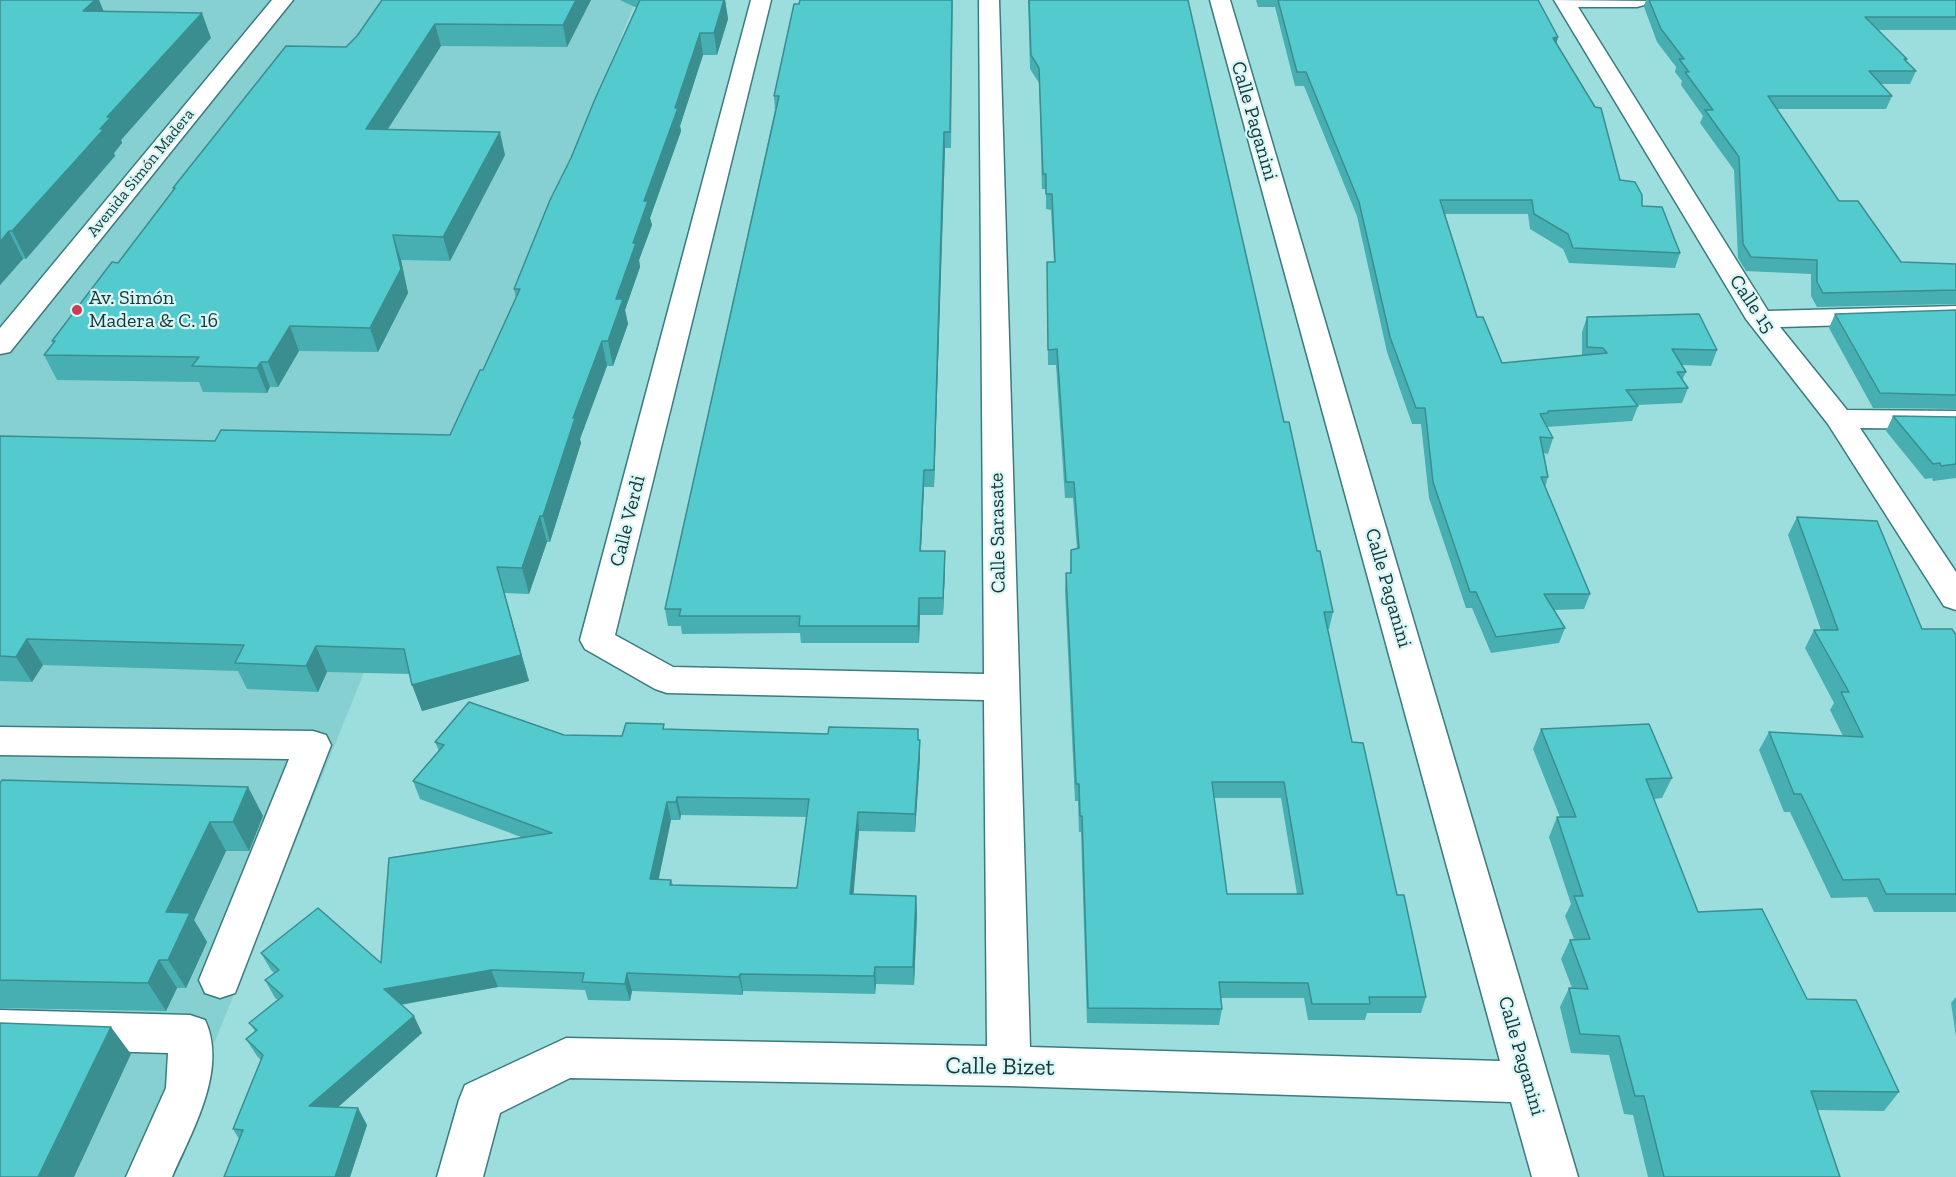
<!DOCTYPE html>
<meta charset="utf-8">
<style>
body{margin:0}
canvas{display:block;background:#9cddde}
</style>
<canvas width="1956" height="1177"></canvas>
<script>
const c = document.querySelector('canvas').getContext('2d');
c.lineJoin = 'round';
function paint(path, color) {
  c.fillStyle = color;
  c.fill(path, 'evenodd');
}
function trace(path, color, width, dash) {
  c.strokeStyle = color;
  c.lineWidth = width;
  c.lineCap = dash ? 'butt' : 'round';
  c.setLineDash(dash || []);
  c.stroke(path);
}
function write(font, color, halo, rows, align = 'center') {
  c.font = font + ' "Zilla Slab",serif';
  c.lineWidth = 4.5;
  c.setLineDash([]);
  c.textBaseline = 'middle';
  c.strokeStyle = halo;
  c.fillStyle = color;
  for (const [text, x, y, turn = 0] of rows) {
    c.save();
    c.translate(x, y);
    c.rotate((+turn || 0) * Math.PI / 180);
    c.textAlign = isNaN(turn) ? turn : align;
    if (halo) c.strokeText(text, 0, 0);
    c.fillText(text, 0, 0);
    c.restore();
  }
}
const built = new Path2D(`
 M0,0H636L160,1177H0Z`);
const minor = new Path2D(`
 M272,0H293L10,352L0,354V328Z
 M751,0H771L615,635L673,667L984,674L979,0H999L1030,1047L1500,1061L1210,0H1230L1578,1177H1532L1511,1102L1009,1086L570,1078L500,1113L483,1177H437L459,1100L465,1085L566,1038L987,1046L984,700L667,693L655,689L585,649L580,640Z
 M1554,0L1647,1L1644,5L1637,7H1578L1768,311L1956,306V322L1780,327L1847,410L1956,411V429L1860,428L1956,572V610L1944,606L1828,424L1746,319Z
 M0,727L313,731L326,735L331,745L235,993L220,998L205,993L199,980L289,759L0,755Z
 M0,1010L190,1015L205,1020C228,1070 192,1131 172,1177H126L166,1088L168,1053L0,1048Z`);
const wall = new Path2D(`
 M0,0L104,11L211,38L121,140L122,143L114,153L115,156L26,259H23L0,285Z
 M382,0H591L567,47L441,46L388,129L505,155L450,261L401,260L408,293L378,352L299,351L278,387H270L267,393L203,392L199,382L57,380L44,355L53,344L52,341L118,263L174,190L173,188L346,47L357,36Z
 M620,0H725L728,19L717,55H703L680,126L681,131L650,218L652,225L639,260L640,267L625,310L628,324L613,366H607L580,439L581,443L550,542H547L529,594L504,593L529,681L422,711L410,674L327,672L318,692L247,689L238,671L43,665L32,682L0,681V436L215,441L450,435L483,370L516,298L514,289L637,8Z
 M953,0L951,148H945L934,487H924L921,551L945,568L943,615H920L919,643H801L800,633L682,634L681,626H668L665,609L775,110L774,96Z
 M1028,0H1188L1284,422L1333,612L1329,629H1327L1352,742L1426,997L1421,1013H1367L1365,1020H1308L1304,998H1221L1222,1009L1219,1025L1087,1023L1081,832H1079L1078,801H1075L1065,590L1066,573H1070L1071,550L1077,549L1073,498H1065L1056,365H1048L1047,262H1054L1051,210L1046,209V189H1042L1039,83L1030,69ZM1214,798H1281L1297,894H1227Z
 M1256,0H1538L1557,44L1620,180L1680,253L1675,268L1569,263L1563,249L1530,229L1528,214H1445L1477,317L1502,363L1582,355V332L1587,317L1717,350L1711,366L1681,365L1686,372L1682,380L1688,388L1682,403L1637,405L1638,406L1632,421L1547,427L1553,438L1548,454L1544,453L1548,477L1545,487L1590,594L1584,609L1554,610L1565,628L1559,643L1491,653L1472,608H1466L1429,498L1421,424H1412L1387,352L1357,216L1304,86H1295L1275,7H1258Z
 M1646,0H1956V30H1878L1907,59L1906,61L1916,71L1910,84H1881L1892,96L1886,109H1777L1839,201L1901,262L1956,264V304L1817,307L1811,296V274L1746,271L1738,258L1734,170L1700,123L1703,116L1681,85L1682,81L1675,72L1676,67L1657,42L1644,7Z
 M1956,310V409L1873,408L1829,328L1835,314Z
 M1893,416L1956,417V478L1933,481L1932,478L1925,479L1886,431Z
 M1797,517L1922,629L1956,635V912H1874L1867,897L1831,898L1790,812H1784L1759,750L1769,732L1843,736L1830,710L1834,703L1805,648L1814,630H1821L1788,535Z
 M665,729L920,740V758L915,832L859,831L853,894L916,896L917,914L914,985L876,984L875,994L743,991V995L632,991L630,1001L588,1000L585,990L498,987L401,1005L422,1033L337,1108L367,1125L350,1177H224L239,1139L233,1129L261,1060L257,1056L246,1039L255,1031L249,1023L278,1000L275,998L265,980L274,973L271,970L261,953L381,963L521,837L420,799L413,781L439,751L435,742L564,735L622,736ZM681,815L807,817L797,888L673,885L671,880L658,879L671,820H680Z
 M1541,729L1672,778L1662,798L1654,799L1698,912L1807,999L1899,1092L1884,1111L1817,1110L1840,1177H1648L1633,1115L1624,1114L1609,1055L1571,1053L1560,1007L1569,988H1572L1561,959L1570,940L1574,939L1565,916L1571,904L1549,837L1557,817H1560L1533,749Z
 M0,783L248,787L263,816L249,851H226L194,920L207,942L186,988H177L166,1011L0,1008Z
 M1956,997V1037L1951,1003Z`);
const shadedWall = new Path2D(`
 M95,0H99L108,21L83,11Z
 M576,0H591L567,47L563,25Z
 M724,0H725L728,19L717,55L714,33Z
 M202,13L211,38L121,140L122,143L114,153L115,156L26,259L12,231L100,129L107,117Z
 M435,24L441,46L373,152L366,129Z
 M700,33L703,55L680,126L681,131L650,218L652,225L639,260L640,267L625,310L628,324L613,366L608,341L616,299L644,201Z
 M1558,37L1555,50L1553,38Z
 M500,132L505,155L450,261L443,237Z
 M944,132L945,148L934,487V470Z
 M9,231L23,259L0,285V242Z
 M393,235L401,260L408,293L378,352L370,328Z
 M290,326L299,351L278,387L268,362Z
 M602,341L607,366L580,439L581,443L550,542L543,516L573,418Z
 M261,362L270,387L267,393L257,368Z
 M924,470V487L920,568V551Z
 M540,516L547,542L529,594L522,568Z
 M945,551V568L943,615V598Z
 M497,567L529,681L422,711L412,685Z
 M919,598L920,615L919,643L918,626Z
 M27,639L43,665L32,682L16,657Z
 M316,646L327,672L318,692L306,666Z
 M920,740V758L915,832V814Z
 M248,787L263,816L249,851L233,822Z
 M677,797L681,815L680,820L676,802Z
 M667,802L671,820L655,897L650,879Z
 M858,812L859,831L852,912L850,894Z
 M210,822L226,851L194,920L207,942L186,988L168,960L166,912Z
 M916,896L917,914L914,985L913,967Z
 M159,960L177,988L166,1011L148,983Z
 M875,967L876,984L875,994L874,976Z
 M491,970L498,987L392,1006L384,989Z
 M627,973L632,991L630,1001L625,984Z
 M740,974L743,991V995L739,977Z
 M414,1016L422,1033L320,1123L309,1106Z
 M111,1027L131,1054L74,1177H38Z
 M358,1108L367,1125L350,1177H335Z`);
const building = new Path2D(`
 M0,0H95L83,11L202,13L107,117H111L100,129H104L12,231H9L0,242Z
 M382,0H576L563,25L435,24L366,129L500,132L443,237L393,235L401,269L370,328L290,326L268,362H261L257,368L192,366L199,357L44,355L55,341H52L112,262L118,263L175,188H173L286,46L346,47L357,36Z
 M640,0H724L714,33H700L675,108H678L644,201H648L633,243H636L616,299H623L608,341H602L573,418H575L543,516H540L522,568L497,567L521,655L412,685L404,649L316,646L306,666L235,663L244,645L27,639L16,657L0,656V436L215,441L221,430L450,435L480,370H483L520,289H514L550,200L571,158L595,99Z
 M800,0H952L950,132H944L934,470H924L920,551H945L943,598H919L918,626H799L800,616H679L681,609H665L779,96H774L794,4H799Z
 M1029,0H1188L1284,422H1289L1317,551H1320L1333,612H1324L1352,742L1363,743L1397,895H1404L1426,997H1369L1370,1004H1312L1308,983L1219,982L1222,1009L1088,1008L1082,816H1080L1079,784H1076L1066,573H1071V550L1079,548L1074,482H1066L1057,349L1048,350L1047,262H1055L1052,194H1046V174H1043L1039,68L1031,55ZM1212,782H1284L1303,894H1227Z
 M1278,0H1538L1558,37L1553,38L1595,107L1601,108L1620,180L1635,182L1642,195V206L1662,207L1680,253L1573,248L1568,234L1534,214L1532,200H1440L1477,317H1483L1502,363L1607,353L1603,348L1587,347V317L1699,314L1717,350L1672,349L1686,372H1677L1688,388L1626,390L1638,406L1548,411V413L1540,414L1553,438L1540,437L1548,477H1541L1590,594H1544L1565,628L1496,637L1476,592H1470L1433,482L1425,408H1416L1390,337L1359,202L1306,72H1297Z
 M1649,0H1956V17H1865L1907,59H1904L1916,71H1869L1892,96H1768L1839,201H1858L1901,262L1956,264V290L1823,293L1817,282V260L1751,257L1743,244L1739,157L1705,110H1713L1685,72H1689L1679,59H1684L1661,29Z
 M1956,310V395L1880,393L1835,314Z
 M1893,416L1956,417V464L1941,466L1940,463L1933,464Z
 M1797,517L1877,521L1922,629H1952L1956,635V894H1886L1879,879L1843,880L1801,794H1794L1769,732L1863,737L1841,692H1849L1814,630H1838Z
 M469,702L564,735L622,736L626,723L664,724L663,729L828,734L829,727L918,729V740H920L915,814L858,812L850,894L916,896L913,967H875L874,976L740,974L739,977L627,973L625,984L582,982L584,973L491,970L384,989L414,1016L309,1106L358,1108L335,1177H224L243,1130L233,1129L263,1055L246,1039L257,1030L249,1023L283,996L265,980L279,970L261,953L318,908L381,963L389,858L552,833L413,781L444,745L435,742ZM677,797L809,799L797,888L670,885L671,880L650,879L667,802H676Z
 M1649,724L1672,778L1646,779L1698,912L1762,909L1807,999L1856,1000L1899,1092L1811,1091L1840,1177H1664L1644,1096H1635L1619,1036L1580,1034L1569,988L1588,989L1570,940L1590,939L1574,896H1583L1557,817H1576L1541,729Z
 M2,780L248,787L233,822H210L166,912L190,913L168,960H159L148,983L0,980V783Z
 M0,1023L111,1027L38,1177H0Z`);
const markers = [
 [77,310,6,"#cd3d50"]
];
const farStreetnames = [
 ["Avenida Simón Madera",141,173,-51]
];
const streetNames = [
 ["Calle Paganini",1254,121,74],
 ["Calle 15",1752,304,56],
 ["Calle Verdi",628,521,-76],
 ["Calle Sarasate",998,533,-91],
 ["Calle Paganini",1388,588,74],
 ["Calle Paganini",1521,1056,74]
];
const poiNames = [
 ["Av. Simón",89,298],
 ["Madera & C. 16",89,321]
];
const nearStreetnames = [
 ["Calle Bizet",1000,1067,1]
];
paint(built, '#86d0d1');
trace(minor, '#3c7b7d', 3);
paint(minor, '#fff');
paint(wall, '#47afb1');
paint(shadedWall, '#3a8e90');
paint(building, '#53cbce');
trace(building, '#3a8e90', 1.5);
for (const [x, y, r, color] of markers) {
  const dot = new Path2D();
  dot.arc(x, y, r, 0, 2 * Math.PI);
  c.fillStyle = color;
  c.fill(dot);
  trace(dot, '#d7f7f7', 2);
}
write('16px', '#1b3536', '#d7f7f7', farStreetnames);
write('20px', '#1b3536', '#d7f7f7', streetNames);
write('20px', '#1b3536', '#d7f7f7', poiNames, 'left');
write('24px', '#1b3536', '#d7f7f7', nearStreetnames);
</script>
